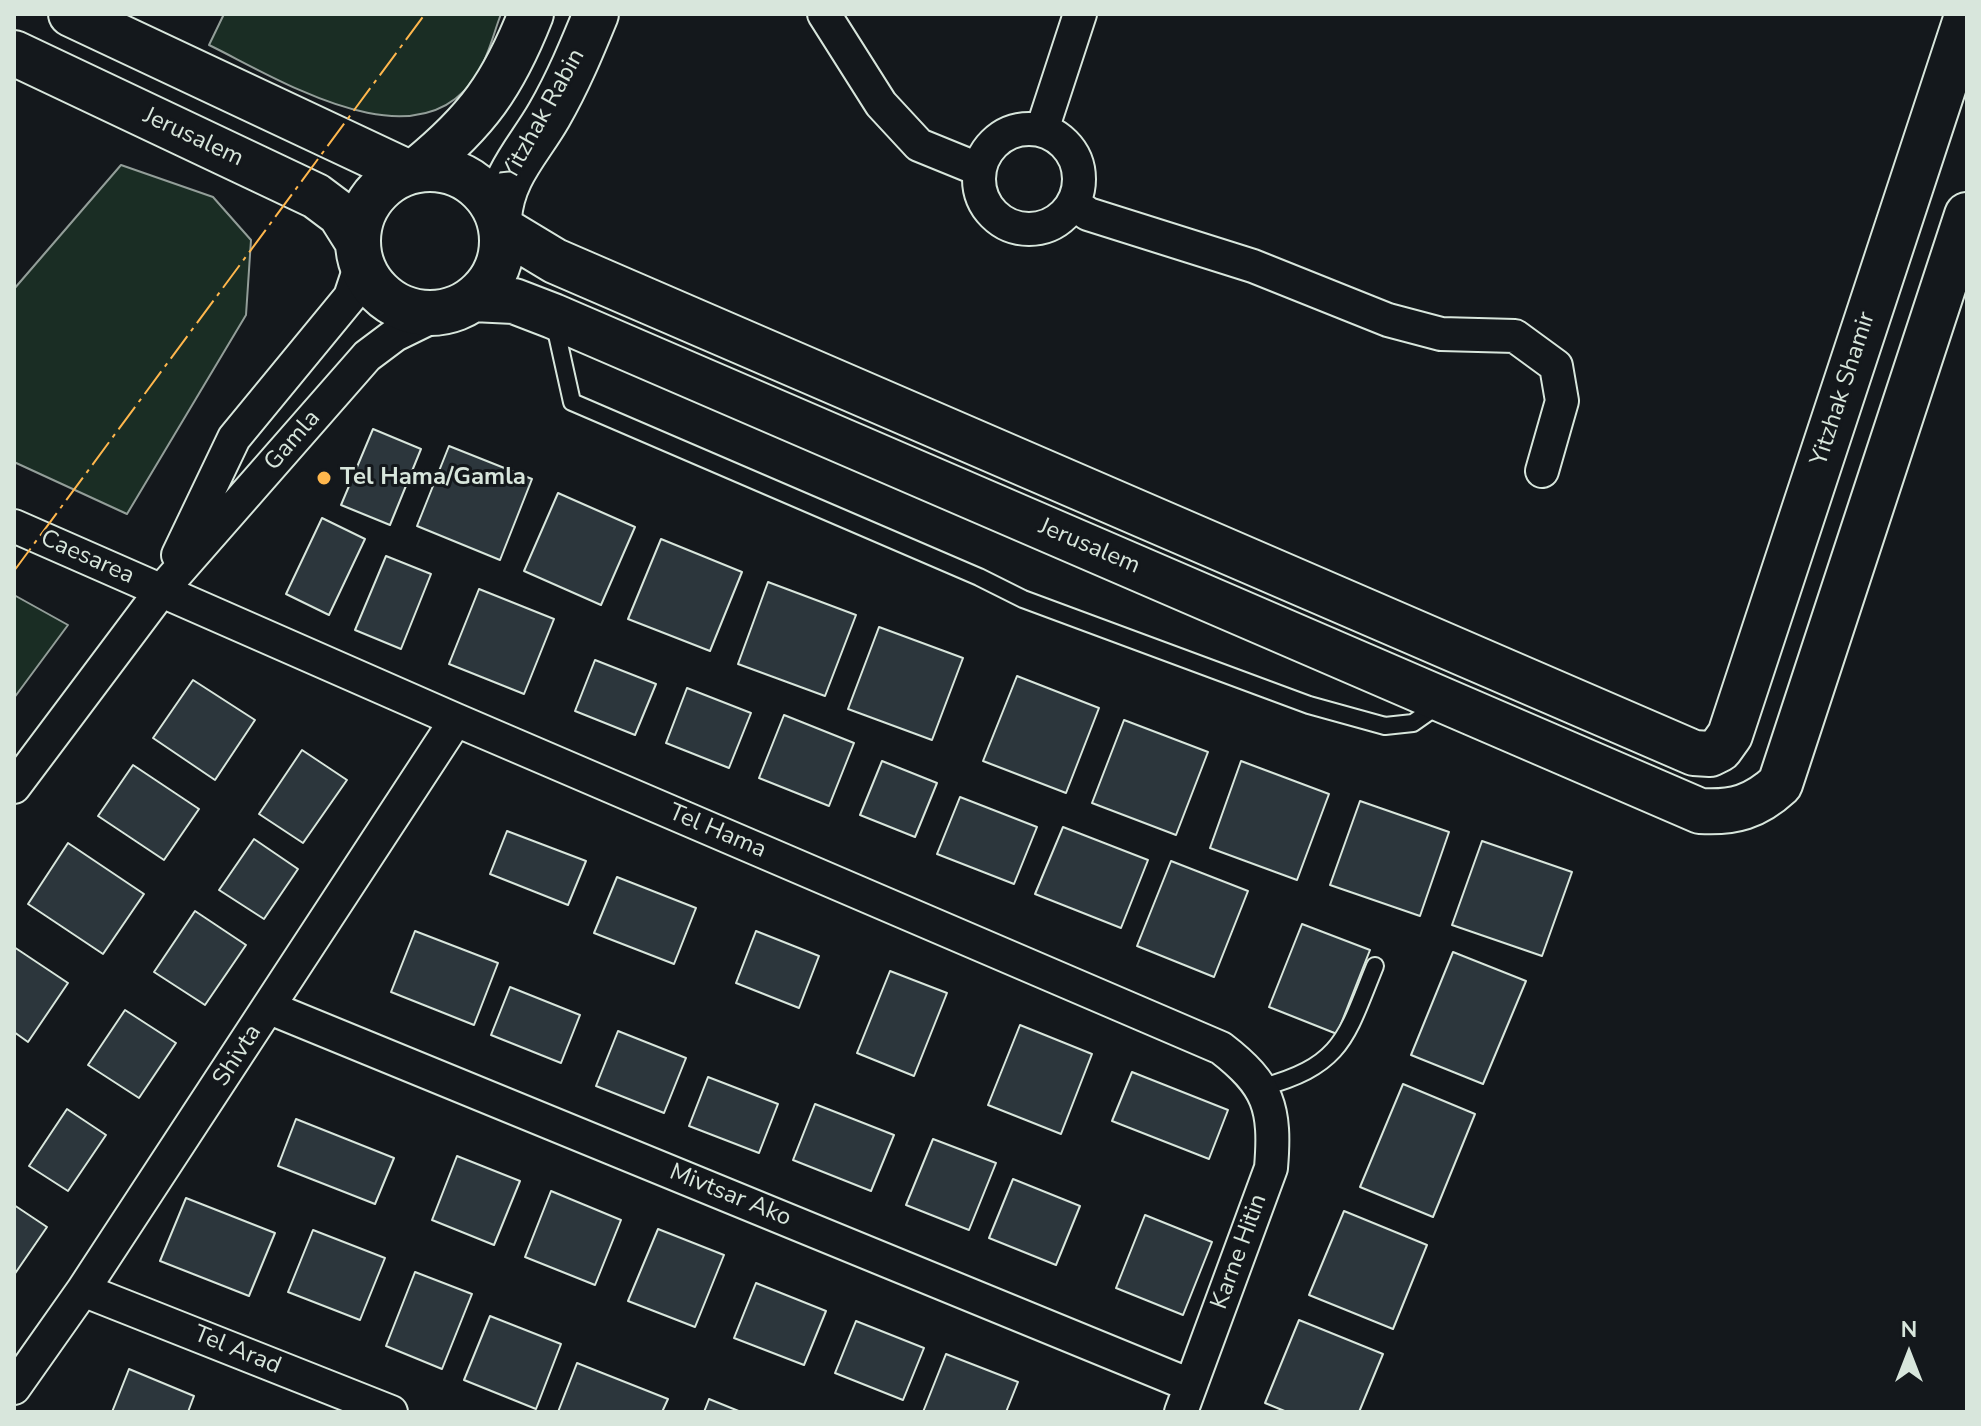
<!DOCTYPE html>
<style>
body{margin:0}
#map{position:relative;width:1981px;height:1426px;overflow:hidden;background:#14181c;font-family:"Nunito Sans",sans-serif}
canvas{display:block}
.frame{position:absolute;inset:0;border:16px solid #d8e6dc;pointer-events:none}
.north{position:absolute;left:1869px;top:1314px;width:80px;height:80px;-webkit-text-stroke:6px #14181c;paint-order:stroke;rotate:0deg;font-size:22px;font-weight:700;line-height:32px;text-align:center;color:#d8e6dc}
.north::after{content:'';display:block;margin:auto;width:28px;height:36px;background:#d8e6dc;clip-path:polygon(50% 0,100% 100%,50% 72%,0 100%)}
</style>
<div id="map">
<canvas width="1981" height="1426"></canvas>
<div class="frame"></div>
<div class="north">N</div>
</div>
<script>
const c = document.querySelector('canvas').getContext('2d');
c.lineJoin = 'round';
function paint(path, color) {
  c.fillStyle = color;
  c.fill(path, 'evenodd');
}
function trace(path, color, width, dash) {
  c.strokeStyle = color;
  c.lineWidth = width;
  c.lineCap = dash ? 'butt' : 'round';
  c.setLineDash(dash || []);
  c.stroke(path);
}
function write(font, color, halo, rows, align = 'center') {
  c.font = font + ' "Nunito Sans",sans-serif';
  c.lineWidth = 6;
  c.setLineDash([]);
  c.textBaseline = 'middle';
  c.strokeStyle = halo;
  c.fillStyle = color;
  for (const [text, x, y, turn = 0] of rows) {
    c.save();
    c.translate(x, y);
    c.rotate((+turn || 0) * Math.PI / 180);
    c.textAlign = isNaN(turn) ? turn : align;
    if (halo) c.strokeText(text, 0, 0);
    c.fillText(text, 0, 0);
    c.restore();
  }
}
const green = new Path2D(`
 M224,14H501C494,32 489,54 479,71C422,171 279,79 209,45Z
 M121,165L213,197L251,240L246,315L127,514L14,462V289Z
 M14,595L68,625L14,698Z`);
const building = new Path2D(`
 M373,429L421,449L390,525L341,505Z
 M449,446L532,479L500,560L417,526Z
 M558,493L635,527L601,605L524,571Z
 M322,518L365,539L329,615L286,594Z
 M661,539L742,572L710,651L628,619Z
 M386,556L431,574L401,649L355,630Z
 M768,582L856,615L825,696L738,664Z
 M479,589L554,619L524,694L449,664Z
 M879,627L963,658L932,740L848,709Z
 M595,660L656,684L635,735L575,711Z
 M1017,676L1099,708L1066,793L983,761Z
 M193,680L255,720L215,780L153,738Z
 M687,688L751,713L729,768L666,743Z
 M784,715L854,743L829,806L759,778Z
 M1124,720L1208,752L1176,835L1092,803Z
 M302,750L347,780L303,843L259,814Z
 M882,761L937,783L915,837L860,815Z
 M1241,761L1329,794L1297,880L1210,848Z
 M133,765L199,809L164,860L98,816Z
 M960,797L1037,827L1014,884L937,854Z
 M1360,801L1449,832L1420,916L1330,885Z
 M1063,827L1148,860L1121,928L1035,894Z
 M507,831L586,861L568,905L490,874Z
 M254,839L298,869L264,919L219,890Z
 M1482,841L1572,872L1542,956L1452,925Z
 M68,843L144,894L103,954L28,904Z
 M1171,861L1248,891L1214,977L1137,946Z
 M617,877L696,908L674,964L594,933Z
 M195,911L246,945L205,1005L154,972Z
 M1302,924L1370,950L1337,1034L1269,1007Z
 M415,931L498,963L474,1025L391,992Z
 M756,931L819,956L799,1008L736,983Z
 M14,947L68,983L28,1042L14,1032Z
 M1453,952L1526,981L1483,1084L1411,1055Z
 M890,971L947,993L914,1076L857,1053Z
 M510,987L580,1015L561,1063L491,1035Z
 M125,1010L176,1043L139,1098L88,1065Z
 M1020,1025L1092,1054L1061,1134L988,1105Z
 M618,1031L686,1058L664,1113L596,1086Z
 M1132,1072L1228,1110L1209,1159L1112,1121Z
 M708,1077L778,1104L759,1153L689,1126Z
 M1403,1084L1475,1114L1433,1217L1360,1187Z
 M815,1104L894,1135L871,1191L793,1160Z
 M67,1109L106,1135L68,1191L29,1166Z
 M296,1119L394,1158L375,1204L278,1166Z
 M933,1139L996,1163L969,1230L906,1205Z
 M457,1156L520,1181L494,1245L432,1220Z
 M1013,1179L1080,1206L1056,1265L989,1238Z
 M551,1191L621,1220L595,1285L525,1257Z
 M186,1198L275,1233L249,1296L160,1261Z
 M14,1205L47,1227L14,1275Z
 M1344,1211L1427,1245L1393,1329L1309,1295Z
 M1145,1215L1212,1242L1183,1315L1116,1288Z
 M658,1229L724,1255L695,1327L628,1301Z
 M313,1230L385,1258L360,1320L288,1292Z
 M415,1272L472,1294L442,1369L386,1346Z
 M756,1283L826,1311L804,1365L734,1338Z
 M490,1316L561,1344L536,1409L464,1380Z
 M1299,1320L1383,1354L1359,1412H1287L1265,1403Z
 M856,1321L924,1348L903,1400L835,1373Z
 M946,1354L1018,1382L1006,1412H923Z
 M577,1363L668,1399L662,1412H558Z
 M129,1369L194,1396L188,1412H112Z
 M709,1399L741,1412H704Z`);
const lane = new Path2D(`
 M554,321L572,402L979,577L1023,599L1309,705L1385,726L1413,723L1440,704
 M1263,1087C1343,1065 1346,1037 1375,966`);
const street = new Path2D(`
 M824,14L881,104L919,145L978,169
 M979 179a50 50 0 1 1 100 0a50 50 0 1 1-100 0Z
 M1042,130L1080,14
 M1073,203L1088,214L1253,266L1388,320L1441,334L1515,336L1556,366L1562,401L1542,471
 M14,526L456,720L1221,1048C1269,1085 1276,1108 1271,1168L1181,1412
 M178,555L234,438L350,297L361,264
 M14,787L161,591L367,356L395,335L442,312
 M270,1008L1190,1385
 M83,1290L391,1412
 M14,1388L83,1290L456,720`);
const secondary = new Path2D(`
 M71,14L407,172
 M14,53L316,196L340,214L357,241
 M358 241a72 72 0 1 1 144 0a72 72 0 1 1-144 0Z
 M418,169C477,121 503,85 531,14
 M499,218C502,175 529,150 549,115C568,82 582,48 596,14
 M502,229L555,261L1694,753L1710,754
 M473,299L514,301L553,316L1700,811C1734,813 1755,807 1780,784L1967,215
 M1710,754L1720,749L1730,735L1967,16`);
const power = new Path2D(`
 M14,571L425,14`);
const markers = [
 [324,478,8,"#ffb74d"]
];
const streetNames = [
 ["Yitzhak Rabin",544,115,-61],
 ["Jerusalem",193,138,25],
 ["Yitzhak Shamir",1844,389,-72],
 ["Gamla",293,441,-49],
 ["Jerusalem",1089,547,23],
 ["Caesarea",87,558,24],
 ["Tel Hama",717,832,23],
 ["Shivta",238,1056,-57],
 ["Mivtsar Ako",730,1196,22],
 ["Karne Hitin",1240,1252,-70],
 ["Tel Arad",237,1351,22]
];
const poiNames = [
 ["Tel Hama/Gamla",340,478]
];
paint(green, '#1a2d24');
trace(green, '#939e99', 2);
paint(building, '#2c363c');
trace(building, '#d8e6dc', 2);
trace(lane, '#d8e6dc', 20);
trace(street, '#d8e6dc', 36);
trace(secondary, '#d8e6dc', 48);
trace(lane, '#14181c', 16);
trace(street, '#14181c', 32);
trace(secondary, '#14181c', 44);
trace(power, '#ffb74d', 2, [28, 6, 4, 6]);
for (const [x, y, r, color] of markers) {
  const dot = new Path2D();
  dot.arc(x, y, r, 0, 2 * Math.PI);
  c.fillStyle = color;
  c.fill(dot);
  trace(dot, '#14181c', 3);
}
write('24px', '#d8e6dc', '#14181c', streetNames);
write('bold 24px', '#d8e6dc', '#14181c', poiNames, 'left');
</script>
